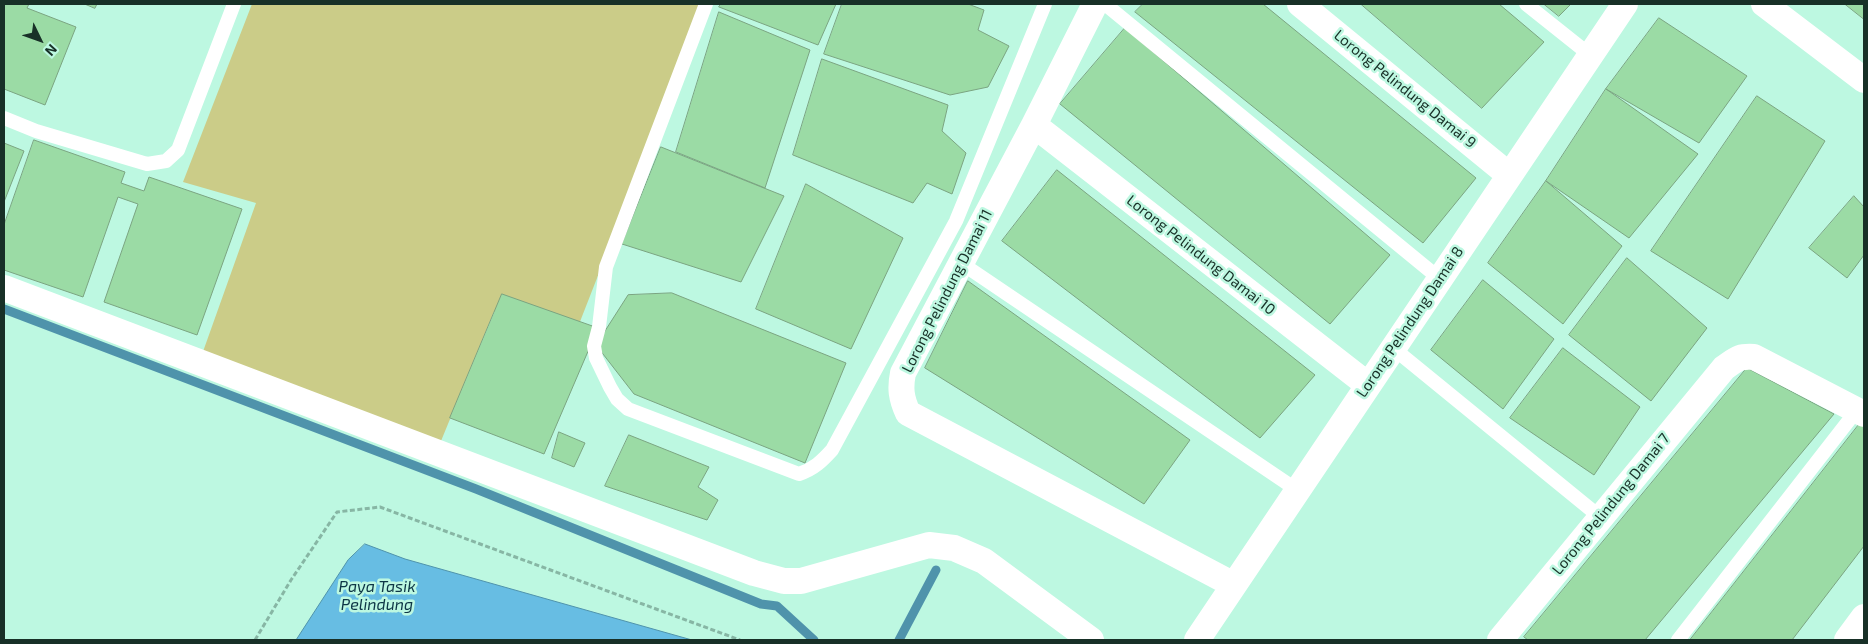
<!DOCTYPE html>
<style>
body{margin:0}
#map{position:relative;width:1868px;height:644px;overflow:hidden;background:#bdf8e1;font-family:"Exo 2",sans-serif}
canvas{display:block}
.frame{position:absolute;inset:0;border:5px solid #183027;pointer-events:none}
.north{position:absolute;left:15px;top:15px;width:50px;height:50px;-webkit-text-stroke:4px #bdf8e1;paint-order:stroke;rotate:132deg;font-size:14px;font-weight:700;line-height:20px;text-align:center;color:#183027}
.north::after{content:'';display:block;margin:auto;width:18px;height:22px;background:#183027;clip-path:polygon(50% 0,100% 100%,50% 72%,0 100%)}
</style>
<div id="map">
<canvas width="1868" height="644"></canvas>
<div class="frame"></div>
<div class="north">N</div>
</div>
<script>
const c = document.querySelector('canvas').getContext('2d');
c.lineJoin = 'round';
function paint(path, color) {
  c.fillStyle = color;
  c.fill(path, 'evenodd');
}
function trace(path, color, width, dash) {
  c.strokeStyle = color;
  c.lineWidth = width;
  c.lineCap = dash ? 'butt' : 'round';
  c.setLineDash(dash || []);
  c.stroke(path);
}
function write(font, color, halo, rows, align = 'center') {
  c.font = font + ' "Exo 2",sans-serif';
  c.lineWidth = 5;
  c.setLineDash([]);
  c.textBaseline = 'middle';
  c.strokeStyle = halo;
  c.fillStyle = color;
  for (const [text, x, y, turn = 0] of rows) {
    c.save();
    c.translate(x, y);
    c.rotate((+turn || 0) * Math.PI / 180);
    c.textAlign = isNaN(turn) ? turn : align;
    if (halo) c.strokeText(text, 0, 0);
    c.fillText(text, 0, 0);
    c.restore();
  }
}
const green = new Path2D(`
 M252,4H704L574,337L494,312L441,441L200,360L256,203L183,182Z`);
const water = new Path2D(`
 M365,544L405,559L692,640H296L348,560Z`);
const stream = new Path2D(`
 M4,309L476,489L761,604L777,606L814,640
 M899,640L936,570`);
const building = new Path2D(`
 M4,4H29L27,8L76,27L45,105L4,89Z
 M85,4H97L95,8Z
 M721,4H836L818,45L719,7Z
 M842,4H968L984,10L978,30L1009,46L988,87L950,95L824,54Z
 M1143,4H1263L1476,178L1423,243L1135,12Z
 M1361,4H1499L1544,42L1482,108Z
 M1544,4H1571L1559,16Z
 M1845,4H1864V19Z
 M719,12L810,50L765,188L676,152Z
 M1659,18L1747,76L1699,143L1606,89Z
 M1125,28L1390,255L1330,324L1060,104Z
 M822,59L948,105L942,131L966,153L952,194L927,183L913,203L793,155Z
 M1606,89L1698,154L1629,238L1546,181Z
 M1757,96L1825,141L1728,299L1651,251Z
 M34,140L125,172L121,183L144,191L149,177L242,209L197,335L104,302L138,204L118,197L83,297L4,270V225Z
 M4,143L24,151L4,202Z
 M661,147L784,196L741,282L622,244Z
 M1057,170L1315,375L1260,438L1002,241Z
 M1546,181L1622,246L1563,324L1488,263Z
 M806,184L903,238L851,349L756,309Z
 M1854,196L1864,207V255L1847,278L1809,248Z
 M1627,258L1707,328L1651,401L1569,335Z
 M1483,280L1554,339L1503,409L1431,350Z
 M968,281L1190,440L1144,504L925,368Z
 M672,293L846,363L805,463L634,394L596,345L628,295Z
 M502,294L598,328L544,454L450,418Z
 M1563,348L1640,407L1594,475L1510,418Z
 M1747,368L1834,414L1645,640H1528L1524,637Z
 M1861,422L1864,425V546L1792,640H1690Z
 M559,432L585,443L574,467L552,458Z
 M629,435L709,467L698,487L718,500L707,520L605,486Z`);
const path = new Path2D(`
 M255,640L291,580L337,512L380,507L740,640`);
const lane = new Path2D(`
 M706,4L606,267L599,327L594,346L596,358L610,387L617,399L628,409L799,474C814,469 822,461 832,450L956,221L1045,4
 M1105,4L1440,279
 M1526,4L1590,55
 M4,118L36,131L147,164L166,161L178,150L234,4
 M961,263L1297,490
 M1393,348L1600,517
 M1678,640L1857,410`);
const street = new Path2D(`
 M1095,4L1034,125L903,373C900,388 901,398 908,413L1234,585
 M1300,4L1509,175
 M1764,4L1864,80
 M1034,125L1368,385
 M4,288L754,573L784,581H801L929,545L954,548L984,561L1091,640
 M1197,640L1625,4
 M1500,640L1724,368C1737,359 1738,356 1754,357L1864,414
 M1847,640L1864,617`);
const streetNames = [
 ["Lorong Pelindung Damai 9",1405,89,39],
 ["Lorong Pelindung Damai 10",1201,255,38],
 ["Lorong Pelindung Damai 11",947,291,-63],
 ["Lorong Pelindung Damai 8",1410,322,-56],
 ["Lorong Pelindung Damai 7",1611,504,-51]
];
const waterNames = [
 ["Paya Tasik",377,587],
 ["Pelindung",377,605]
];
paint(green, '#cbcc88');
paint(water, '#67bde3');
trace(water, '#4f93ab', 1);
trace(stream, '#4f93ab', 9);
paint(building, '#9bdba5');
trace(building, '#7ba481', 1);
trace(path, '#87b6a4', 3, [5, 2.5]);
trace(lane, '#fff', 14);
trace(street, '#fff', 26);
write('15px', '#183027', '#bdf8e1', streetNames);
write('italic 16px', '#0e3646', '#bdf8e1', waterNames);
</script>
